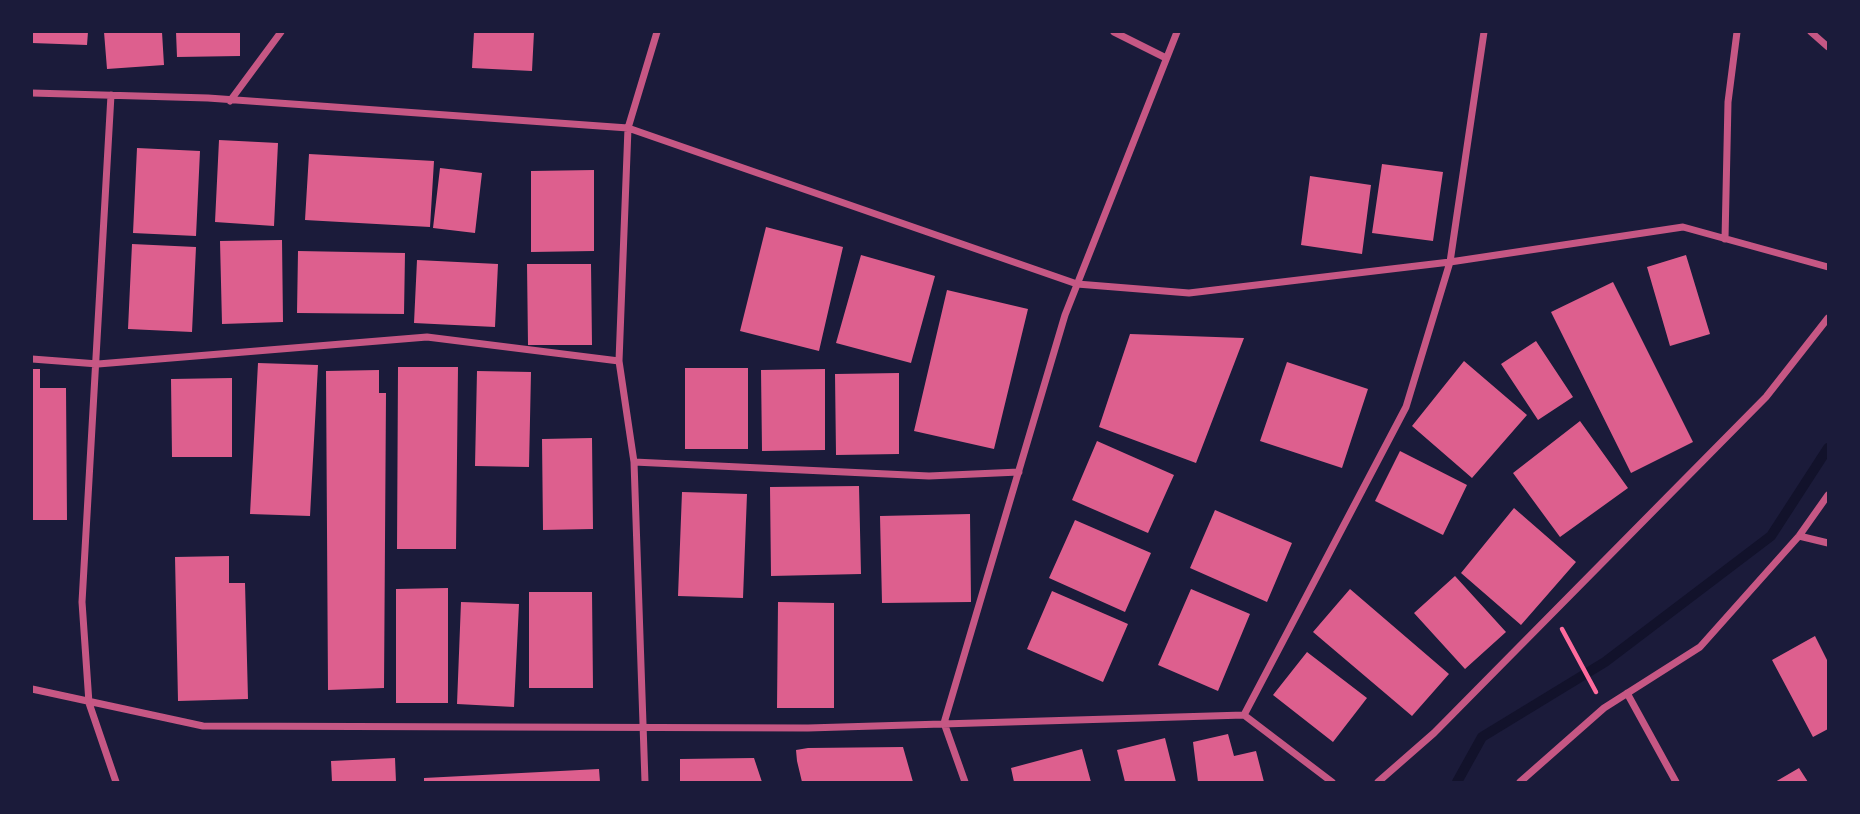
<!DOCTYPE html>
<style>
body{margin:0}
#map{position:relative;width:1860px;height:814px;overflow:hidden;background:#1b1b3a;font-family:"Sofia Sans Condensed",sans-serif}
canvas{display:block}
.frame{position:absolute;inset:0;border:33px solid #1b1b3a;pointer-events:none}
</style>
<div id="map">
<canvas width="1860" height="814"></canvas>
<div class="frame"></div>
</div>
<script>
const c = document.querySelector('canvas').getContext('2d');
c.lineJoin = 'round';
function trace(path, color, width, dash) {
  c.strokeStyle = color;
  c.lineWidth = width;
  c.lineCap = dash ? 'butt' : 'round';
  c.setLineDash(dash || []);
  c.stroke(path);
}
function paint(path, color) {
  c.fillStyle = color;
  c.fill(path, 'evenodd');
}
const stream = new Path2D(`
 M1457,782L1482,737L1605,662L1771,536L1828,448`);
const building = new Path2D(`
 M32,32H88L87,45L32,43Z
 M104,32H162L164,65L107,69Z
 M176,32H240V56L177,57Z
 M474,32H534L532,71L472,68Z
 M219,140L278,143L274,226L215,222Z
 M137,148L200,151L196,236L133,233Z
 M309,154L434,161L430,227L305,220Z
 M1382,164L1443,172L1433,241L1372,233Z
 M440,168L482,173L475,233L433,228Z
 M594,170V251L531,252V171Z
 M1310,176L1371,185L1362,254L1301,245Z
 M766,227L843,247L819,351L740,331Z
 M282,240L283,322L222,324L220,241Z
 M132,244L196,247L192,332L128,329Z
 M298,251L405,253L404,314L297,313Z
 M861,255L935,276L911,363L836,343Z
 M1686,255L1710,334L1670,346L1647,267Z
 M417,260L498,264L495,327L414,323Z
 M527,264H591L592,345H528Z
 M1613,282L1693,442L1631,473L1551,312Z
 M947,290L1028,309L994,449L914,431Z
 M1130,334L1244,338L1196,463L1099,427Z
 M1536,341L1573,397L1538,420L1501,364Z
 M1464,361L1527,415L1472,478L1412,426Z
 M1287,362L1368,389L1342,468L1260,441Z
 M258,363L318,365L310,516L250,514Z
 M398,367H458L456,549H397Z
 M685,368H748V449H685Z
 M32,369H40V388H66L67,520H32Z
 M825,369V450L762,451L761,370Z
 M379,370V393H386L384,688L328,690L326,371Z
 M477,371L531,372L529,467L475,466Z
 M899,373V454L836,455L835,374Z
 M232,378V457H172L171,379Z
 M1580,421L1628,488L1560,537L1513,473Z
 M592,438L593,529L543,530L542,439Z
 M1097,441L1174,475L1148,533L1072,500Z
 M1400,451L1467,485L1443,535L1375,501Z
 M859,486L861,574L771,576L770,487Z
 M682,492L747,494L743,598L678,596Z
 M1514,508L1576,562L1521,625L1461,573Z
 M1215,510L1292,543L1267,602L1190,568Z
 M970,514L971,602L882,603L880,516Z
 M1075,520L1151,553L1125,612L1049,578Z
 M229,556V583H245L248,699L178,701L175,557Z
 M1455,576L1506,632L1465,669L1414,613Z
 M448,588V703H396V589Z
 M1191,589L1250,614L1218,691L1158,665Z
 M1350,589L1449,674L1412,716L1313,632Z
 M1052,591L1128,624L1103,682L1027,649Z
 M529,592H592L593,688H529Z
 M461,602L519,604L514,707L457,704Z
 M778,602L834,603V708H777Z
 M1815,636L1828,662V729L1813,737L1772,660Z
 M1307,652L1367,698L1333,742L1273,695Z
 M1228,734L1234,756L1256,751L1264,782H1198L1193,742Z
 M1165,738L1176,782H1125L1117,750Z
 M903,747L913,782H802L797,761L796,750L808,748Z
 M1082,749L1091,782H1014L1011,768Z
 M395,758L396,782H332L331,761Z
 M754,758L762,782H680V759Z
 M1799,768L1808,782H1775Z
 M599,769L600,782H424V778Z`);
const path = new Path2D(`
 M1562,629L1596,692`);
const minor = new Path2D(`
 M1114,32L1166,58
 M1811,32L1828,47
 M32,93L208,98L628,128L1077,284L1189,293L1450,262L1683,227L1828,267
 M111,95L82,602L89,703L116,782
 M230,101L281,32
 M1725,239L1728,102L1737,32
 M32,359L98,364L427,337L619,361
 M634,462L929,476L1019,472
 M1799,536L1828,543
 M32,689L203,726L808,728L1244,715L1332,782
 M1627,693L1676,782
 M1244,715L1406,407L1450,262L1484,32
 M645,782L634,462L619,361L628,128L657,32
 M965,782L944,723L1065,315L1177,32
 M1378,782L1434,733L1766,397L1828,318
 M1520,782L1604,708L1700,647L1799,536L1828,495`);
trace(stream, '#12122b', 10);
paint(building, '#dd5f8e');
trace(path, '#ff6b9d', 4.5);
trace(minor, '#c65784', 7);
</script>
